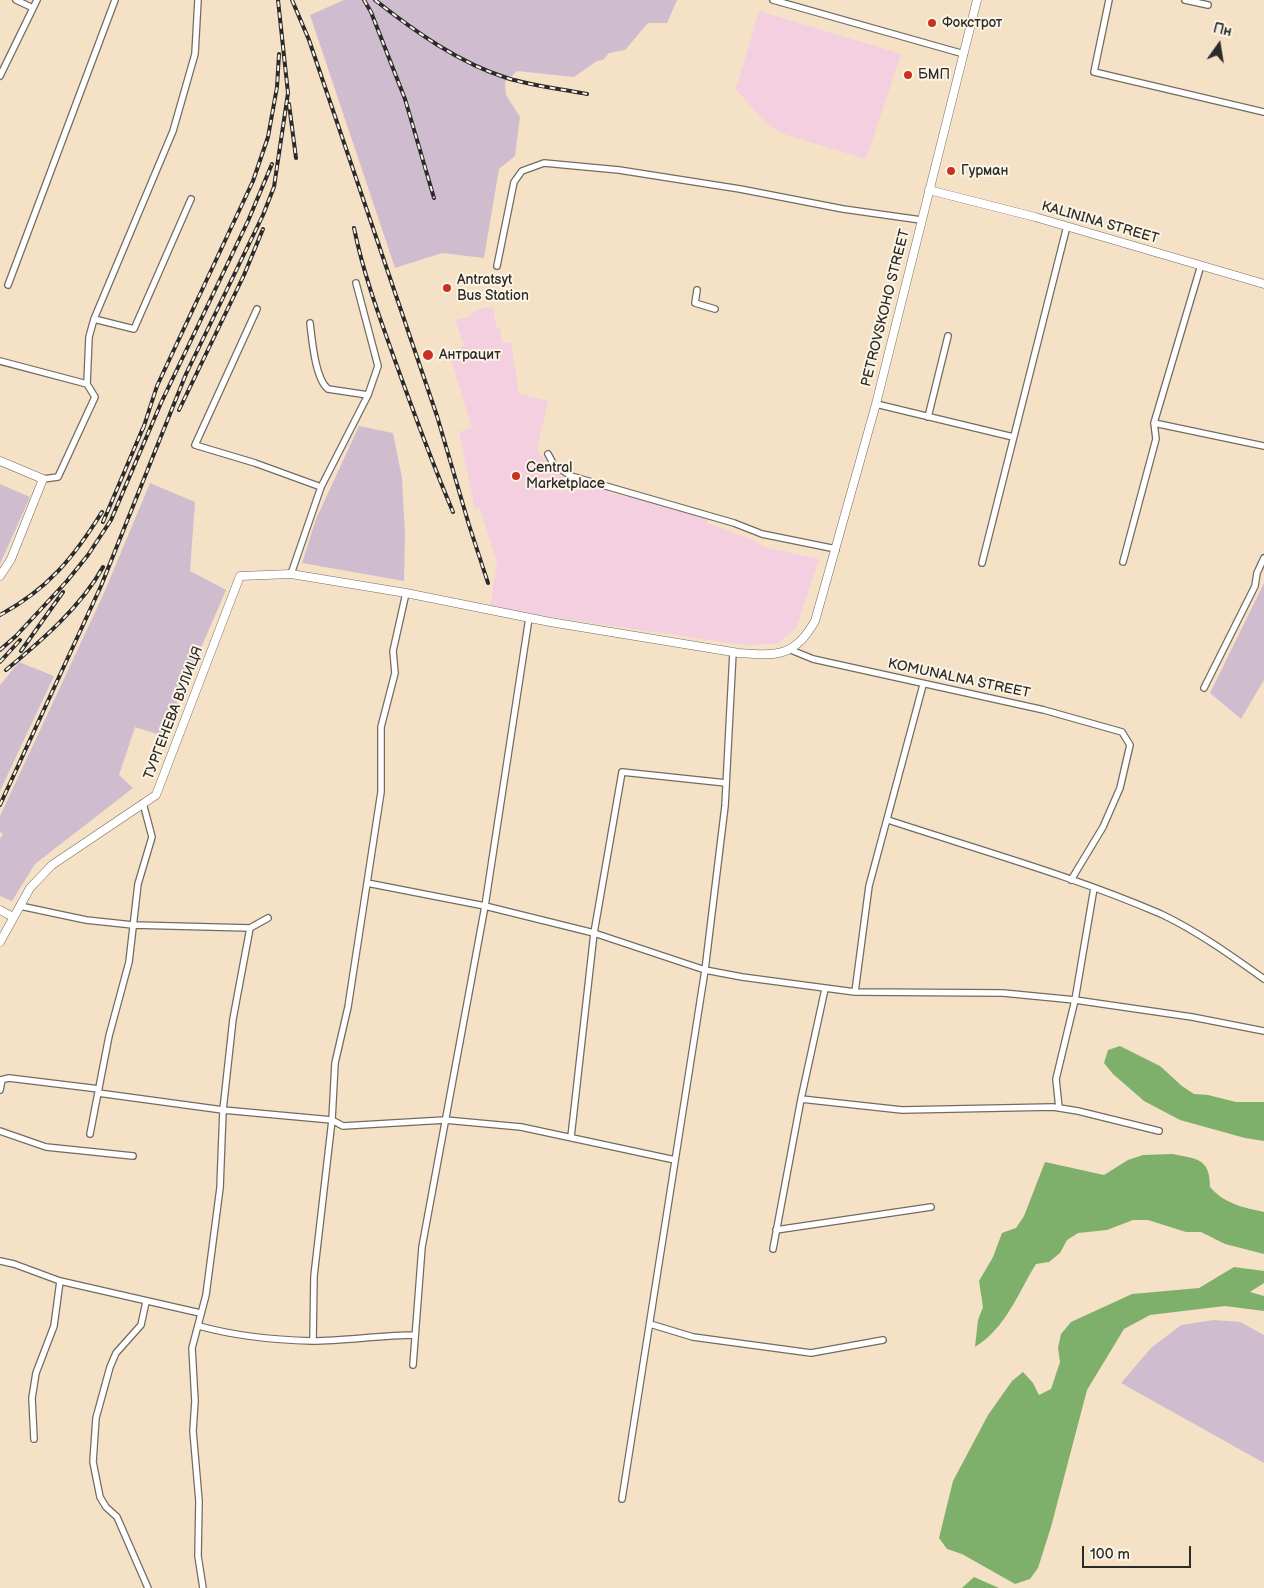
<!DOCTYPE html>
<meta charset="utf-8">
<style>
body{margin:0}
#map{position:relative;width:1264px;height:1588px;overflow:hidden;background:#f5e1c6;font-family:"Balsamiq Sans",sans-serif}
canvas{display:block}
.north{position:absolute;left:1194px;top:20px;width:50px;height:50px;-webkit-text-stroke:4px #fcf5e5;paint-order:stroke;rotate:13deg;font-size:14px;font-weight:700;line-height:20px;text-align:center;color:#2b2b2b}
.north::after{content:'';display:block;margin:auto;width:18px;height:22px;background:#2b2b2b;clip-path:polygon(50% 0,100% 100%,50% 72%,0 100%)}
.scale{position:absolute;left:1082px;top:1546px;width:109px;height:22px;box-sizing:border-box;border:2px solid #2b2b2b;border-top:0;padding-left:6px;font-size:15px;line-height:18px;white-space:nowrap;color:#2b2b2b;-webkit-text-stroke:4px #fcf5e5;paint-order:stroke}
</style>
<div id="map">
<canvas width="1264" height="1588"></canvas>
<div class="north">Пн</div>
<div class="scale">100 m</div>
</div>
<script>
const c = document.querySelector('canvas').getContext('2d');
c.lineJoin = 'round';
function paint(path, color) {
  c.fillStyle = color;
  c.fill(path, 'evenodd');
}
function trace(path, color, width, dash) {
  c.strokeStyle = color;
  c.lineWidth = width;
  c.lineCap = dash ? 'butt' : 'round';
  c.setLineDash(dash || []);
  c.stroke(path);
}
function write(font, color, halo, rows, align = 'center') {
  c.font = font + ' "Balsamiq Sans",sans-serif';
  c.lineWidth = 4;
  c.setLineDash([]);
  c.textBaseline = 'middle';
  c.strokeStyle = halo;
  c.fillStyle = color;
  for (const [text, x, y, turn = 0] of rows) {
    c.save();
    c.translate(x, y);
    c.rotate((+turn || 0) * Math.PI / 180);
    c.textAlign = isNaN(turn) ? turn : align;
    if (halo) c.strokeText(text, 0, 0);
    c.fillText(text, 0, 0);
    c.restore();
  }
}
const built = new Path2D(`
 M759,11L901,54L866,159L780,133L764,121L736,89Z
 M493,307L496,327L500,328L502,343H511L519,394L548,401L537,450L551,468L564,474L565,478L608,488V493L660,503L659,506L708,519L707,523L751,539L764,547L819,559L796,628L777,644L743,645L490,608L497,562L480,509H475L459,432L472,428L451,359L463,354L461,347L464,345L455,320L471,316V313L484,308Z`);
const industrial = new Path2D(`
 M344,0H677L667,23H648L625,50L609,53L603,60L597,61L574,77L517,71L505,82L506,95L520,117L515,156L499,169L484,258L442,253L395,268L310,15Z
 M359,426L393,433L402,478L405,533L404,581L302,563L316,519Z
 M150,483L195,502L190,571L226,590L163,736L135,727L119,775L133,788L35,864L12,901L0,896V839L3,834L0,832V816L104,593Z
 M0,484L30,497L0,564Z
 M1264,583V680L1241,719L1210,693Z
 M19,662L54,676L0,791V685Z
 M1214,1320L1240,1322L1264,1335V1463L1121,1383L1151,1348L1181,1325Z`);
const forest = new Path2D(`
 M1120,1046L1160,1066L1182,1086L1194,1094L1208,1095L1236,1102H1264V1141L1245,1138L1180,1120L1144,1101L1113,1074L1104,1063L1108,1050Z
 M1173,1154C1197,1159 1210,1158 1210,1187C1225,1204 1242,1207 1264,1212V1254L1225,1244L1201,1232H1186L1148,1220H1133L1107,1230L1078,1233L1067,1240L1060,1253L1049,1262L1036,1264C1018,1293 1006,1328 975,1347L978,1320L983,1307L979,1281L993,1257L1002,1233L1016,1228L1024,1216L1045,1162L1104,1175L1128,1160L1143,1155Z
 M1234,1267L1264,1271V1283L1250,1292L1264,1296V1311L1225,1306L1150,1315L1124,1329L1087,1390L1051,1527L1038,1568L1030,1579L1015,1584L962,1554L947,1549L939,1538L953,1481L988,1415L1012,1381L1023,1372L1033,1383L1039,1395L1051,1389L1060,1362L1058,1348L1061,1334L1071,1322L1132,1294L1199,1288Z
 M974,1577L999,1588H962Z`);
const minor = new Path2D(`
 M16,0L33,8
 M773,0L964,54
 M1109,0L1094,72L1264,112
 M1185,0L1208,5
 M0,76L37,0
 M1201,265L1154,423L1264,446
 M497,266L514,182L522,171L544,163L619,170L740,189L843,209L921,220
 M8,285L115,0
 M697,290L695,303L715,309
 M257,309L195,445L255,463L321,487
 M94,319L134,329L191,199
 M310,323C312,339 315,379 328,389L368,395
 M0,361L87,384
 M876,404L1013,437
 M928,417L948,336
 M548,454L554,465L571,476L734,523L762,534L836,549
 M43,479L58,477L95,397L87,384L89,337L94,319L173,131L195,54L198,0
 M1123,562L1156,439L1154,423
 M982,563L1067,226
 M291,574L321,487L368,395L378,366L356,283
 M791,650L813,659L1044,710L1122,732L1130,745L1120,788L1103,827L1071,880
 M1204,688L1255,586L1257,573L1264,558
 M888,820C979,850 1073,876 1161,914C1197,931 1232,956 1264,979
 M367,883L485,906L594,933L705,970L742,977L855,992L1003,993L1075,1000L1192,1017L1264,1031
 M20,906L86,920L133,925L250,928L268,918
 M855,992L869,886L923,685
 M0,1080L9,1078L99,1089
 M0,1090L2,1080
 M98,1093L223,1110L332,1120L343,1126L445,1120L521,1127L675,1160
 M801,1099L902,1110L1053,1107L1078,1111L1159,1131
 M1059,1108L1056,1079L1075,1000L1094,888
 M0,1131L46,1147L133,1156
 M90,1134L109,1036L129,962L138,884L152,837L143,803
 M571,1137L594,933L622,772L726,783
 M776,1230L931,1207
 M773,1249L801,1099L825,989
 M0,1261L14,1264L60,1281L200,1313
 M146,1302L141,1325L116,1353L110,1367L96,1418L93,1462L100,1497L106,1507L117,1517L148,1588
 M650,1324L693,1337L811,1353L883,1340
 M199,1326C235,1336 274,1340 312,1341C346,1341 381,1335 415,1335
 M313,1341L314,1276L332,1120L335,1063L348,1007L381,792V727L395,673L393,651L406,593
 M413,1365L422,1247L485,906L529,618
 M34,1439L32,1398L36,1373L54,1326L60,1281
 M622,1499L705,970L725,806L733,652
 M203,1588L198,1556L199,1501L193,1431L195,1401L192,1348L206,1295L220,1188L223,1110L233,1019L250,928`);
const tertiary = new Path2D(`
 M929,190L1035,217L1264,284
 M0,461L43,479L11,559L0,576
 M0,910L13,917
 M0,942L30,888L52,865L156,795L240,576L291,574L406,593L550,622L739,653C777,656 795,657 815,621L876,404L977,0`);
const rail = new Path2D(`
 M292,0L309,40L437,416L469,525L488,583
 M364,0L371,12L405,99L434,198
 M375,0C414,31 459,63 507,78C533,86 561,89 587,94
 M289,104L296,158
 M354,228C363,272 378,313 393,355C412,408 431,460 453,512
 M179,410L244,275L263,229
 M143,429L157,386L253,181L268,137L277,87L279,54
 M103,522L143,428
 M0,615C48,589 74,557 102,512
 M0,650L16,636L67,581L88,555L111,520L161,403L248,221L272,164
 M21,651L63,592
 M0,662L20,640
 M6,670C41,641 81,607 103,567
 M0,805L101,586L186,374L263,215L274,187L288,93L278,0`);
const markers = [
 [932,23,5,"#c8321e"],
 [908,75,5,"#c8321e"],
 [951,171,5,"#c8321e"],
 [447,288,5,"#c8321e"],
 [428,355,6,"#c8321e"],
 [516,476,5,"#c8321e"]
];
const poiNames = [
 ["Фокстрот",942,23],
 ["БМП",918,75],
 ["Гурман",961,171],
 ["Antratsyt",457,280],
 ["Bus Station",457,296],
 ["Антрацит",439,355],
 ["Central",526,468],
 ["Marketplace",526,484]
];
const streetNames = [
 ["KALININA STREET",1100,223,16],
 ["PETROVSKOHO STREET",886,308,-76],
 ["KOMUNALNA STREET",959,679,12],
 ["ТУРГЕНЕВА ВУЛИЦЯ",174,713,-69]
];
paint(built, '#f3cfe0');
paint(industrial, '#cfbdcf');
paint(forest, '#7fb06b');
trace(minor, '#726b61', 8);
trace(tertiary, '#726b61', 9);
trace(minor, '#fff', 5.5);
trace(tertiary, '#fff', 8);
trace(rail, '#2b2b2b', 4);
trace(rail, '#fcf5e5', 2, [5.5]);
for (const [x, y, r, color] of markers) {
  const dot = new Path2D();
  dot.arc(x, y, r, 0, 2 * Math.PI);
  c.fillStyle = color;
  c.fill(dot);
  trace(dot, '#fcf5e5', 2);
}
write('14px', '#2b2b2b', '#fcf5e5', poiNames, 'left');
write('14px', '#2b2b2b', '#fcf5e5', streetNames);
</script>
